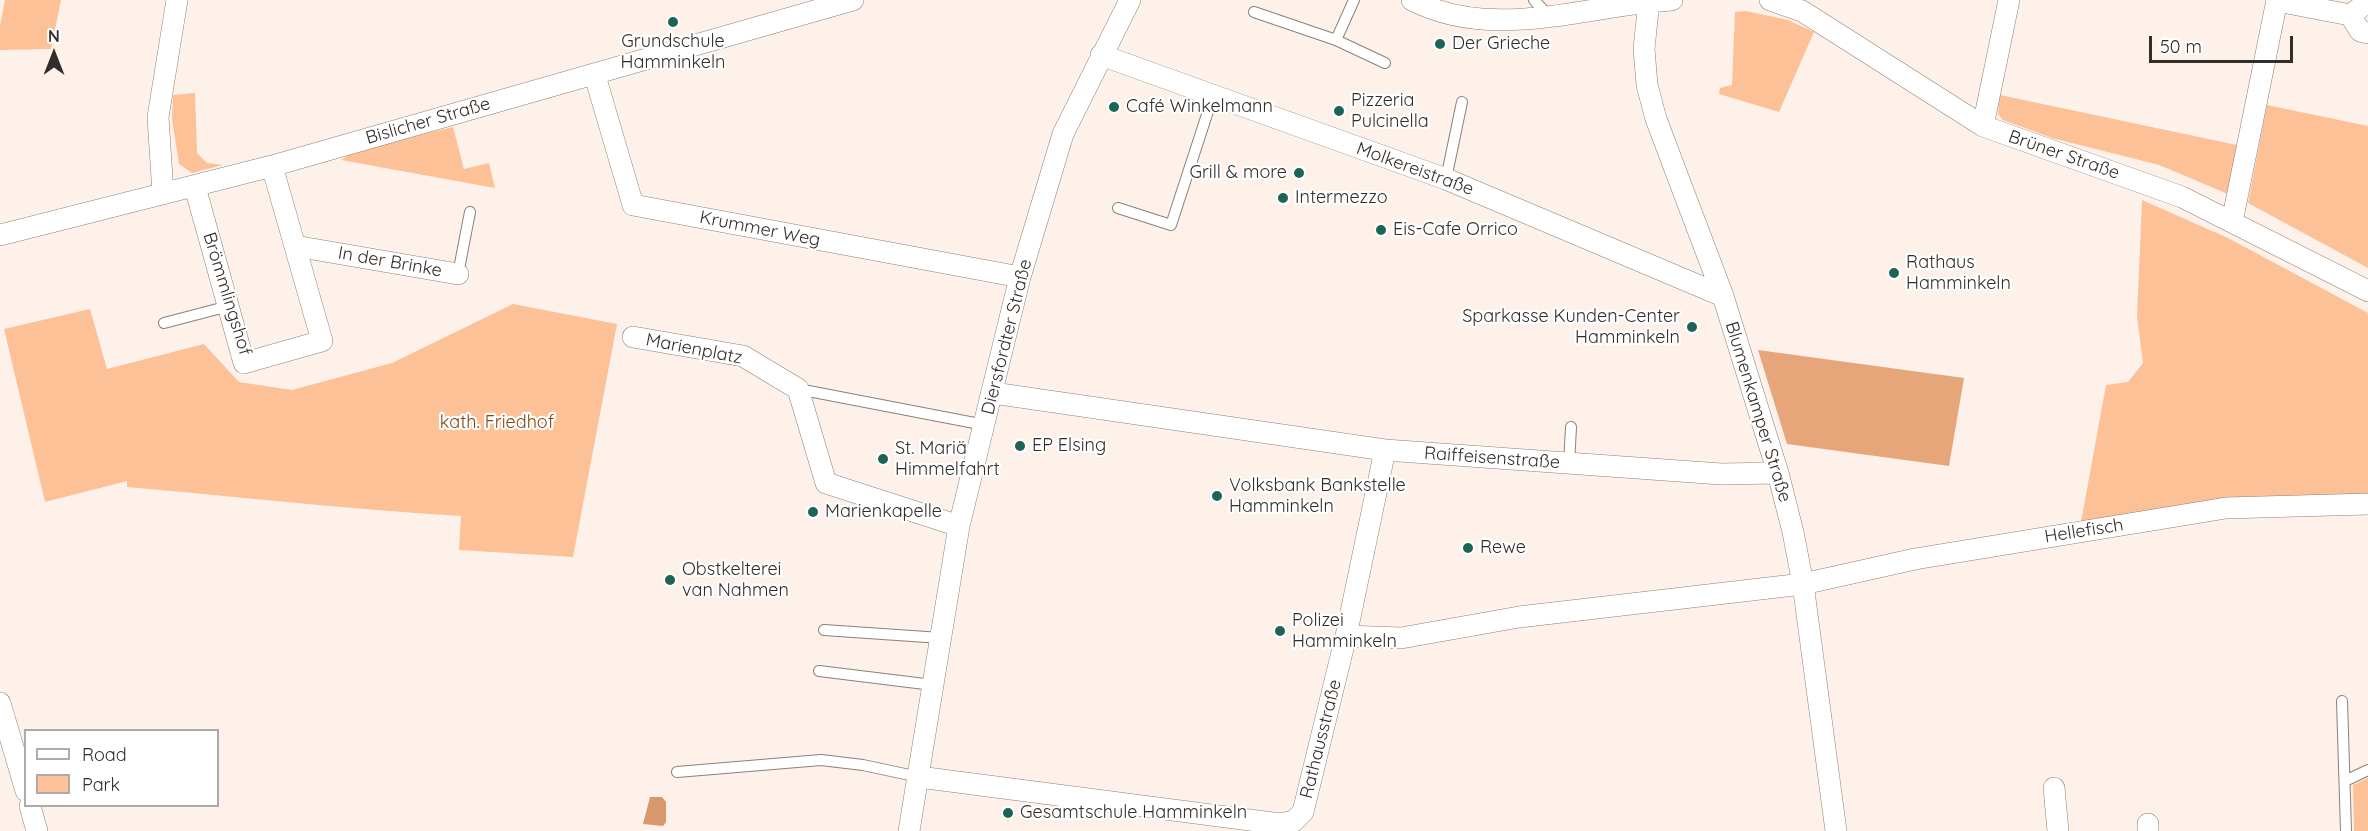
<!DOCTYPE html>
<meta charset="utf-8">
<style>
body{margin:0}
#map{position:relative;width:2368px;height:831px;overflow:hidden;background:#fdf1e9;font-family:Quicksand,sans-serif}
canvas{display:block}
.legend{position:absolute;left:24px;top:729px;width:195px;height:78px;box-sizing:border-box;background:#fff;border:2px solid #adabaa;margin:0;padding:8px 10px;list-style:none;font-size:18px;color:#322d2a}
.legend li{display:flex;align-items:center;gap:12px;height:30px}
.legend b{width:30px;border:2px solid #adabaa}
.north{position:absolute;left:24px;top:24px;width:60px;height:60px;-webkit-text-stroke:4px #fff;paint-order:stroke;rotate:0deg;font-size:16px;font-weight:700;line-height:24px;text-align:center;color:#322d2a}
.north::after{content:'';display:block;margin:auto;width:21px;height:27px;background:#322d2a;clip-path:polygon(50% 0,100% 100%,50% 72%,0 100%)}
.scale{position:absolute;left:2149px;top:36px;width:144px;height:27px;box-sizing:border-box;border:3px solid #322d2a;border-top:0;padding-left:8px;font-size:18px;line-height:21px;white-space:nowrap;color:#322d2a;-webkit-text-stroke:4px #fff;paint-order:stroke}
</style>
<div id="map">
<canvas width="2368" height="831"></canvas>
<ul class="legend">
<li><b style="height:8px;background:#fff"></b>Road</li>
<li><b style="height:16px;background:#fdc198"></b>Park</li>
</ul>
<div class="north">N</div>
<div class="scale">50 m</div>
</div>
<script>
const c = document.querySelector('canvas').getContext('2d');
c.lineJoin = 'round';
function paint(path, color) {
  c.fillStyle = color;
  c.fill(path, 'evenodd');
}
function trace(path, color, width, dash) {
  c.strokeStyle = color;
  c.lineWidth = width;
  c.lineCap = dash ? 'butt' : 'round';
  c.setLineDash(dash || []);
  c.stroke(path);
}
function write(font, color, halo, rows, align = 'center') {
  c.font = font + ' Quicksand,sans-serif';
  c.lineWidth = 4.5;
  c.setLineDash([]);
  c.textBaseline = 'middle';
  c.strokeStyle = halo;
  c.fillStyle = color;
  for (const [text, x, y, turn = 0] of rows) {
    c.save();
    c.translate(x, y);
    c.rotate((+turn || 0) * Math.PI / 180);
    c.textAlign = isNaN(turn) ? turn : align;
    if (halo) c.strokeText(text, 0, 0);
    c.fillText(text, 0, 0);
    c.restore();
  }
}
const green = new Path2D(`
 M5,0H61L51,49L0,50V26Z
 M1746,11L1788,20L1814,32L1779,112L1719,94L1720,88L1732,85L1735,12Z
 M195,93L197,153L207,163L223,165L192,173L179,164L172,119L173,95Z
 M2000,95L2237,145L2228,194L2159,165L2052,138L2003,120L1998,114Z
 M2267,105L2368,126V268L2248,203Z
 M453,127L464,169L489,163L495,188L341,160L357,150Z
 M2142,200L2228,238L2368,313V495L2081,522L2106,385L2128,382L2143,363L2137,317Z
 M513,304L617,324L573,557L459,550L461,516C349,509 239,497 127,487V481L45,502L4,329L90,309L107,369L204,344L239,382L292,390L392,363Z
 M2368,778V831H2354L2353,785Z`);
const forest = new Path2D(`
 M1758,350L1964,378L1949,466L1787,444Z`);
const water = new Path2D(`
 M650,797H662L666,802V822L663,826L643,824Z`);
const lane = new Path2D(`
 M1534,0L1548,15
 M1254,12L1336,40L1385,63
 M1336,40L1354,0
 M1446,179L1462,102
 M1118,208L1171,225L1213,96
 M458,274L470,212
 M164,323L229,306
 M798,389L985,425
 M1569,464L1571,427
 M824,630L941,638
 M819,671L933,685
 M2342,701L2346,831
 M677,772L821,760L863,765L919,777
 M2345,781L2368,770`);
const street = new Path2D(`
 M1412,0C1493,42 1586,5 1672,0
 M1649,0L1644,49L1647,85L1656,119L1723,296L1778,473L1793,532L1803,584L1836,831
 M1770,0L1802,11L1983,126L2182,197L2368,291
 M2277,1L2350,15L2360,31L2368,33
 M2350,15L2368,2
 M1101,55L1446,179L1723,296
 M595,76L633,205L1020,277
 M1983,126L2009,0
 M195,187L244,363L322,341L272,166
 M163,194L158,117L177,0
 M2232,222L2277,0
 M0,235L272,166L853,0
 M295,246L458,274
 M633,337L743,356L798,389L826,483L959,526
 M993,393L1385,450L1721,474L1778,473
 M1346,636L1401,638L1519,617L1803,584L1915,559L2226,508L2368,504
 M0,703L26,791
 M919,777L1280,824L1294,821L1303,812L1346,636L1385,450
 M2054,788L2058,831
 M30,806L37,831
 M2148,824V831
 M909,831L959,526L1020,277L1063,134L1130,0`);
const markers = [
 [673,22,6,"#1d6457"],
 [1440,44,6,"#1d6457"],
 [1114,107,6,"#1d6457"],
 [1339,111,6,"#1d6457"],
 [1299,173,6,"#1d6457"],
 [1283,198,6,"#1d6457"],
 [1381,230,6,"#1d6457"],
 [1894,273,6,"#1d6457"],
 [1692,327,6,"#1d6457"],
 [1020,446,6,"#1d6457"],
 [883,459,6,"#1d6457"],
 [1217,496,6,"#1d6457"],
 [813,512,6,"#1d6457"],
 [1468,548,6,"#1d6457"],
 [670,580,6,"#1d6457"],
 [1280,631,6,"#1d6457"],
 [1008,813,6,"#1d6457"]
];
const poiNames = [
 ["Grundschule",673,42,"center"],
 ["Hamminkeln",673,63,"center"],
 ["Der Grieche",1452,44],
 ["Pizzeria",1351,101],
 ["Pulcinella",1351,122],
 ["Café Winkelmann",1126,107],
 ["Grill & more",1287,173,"right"],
 ["Intermezzo",1295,198],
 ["Eis-Cafe Orrico",1393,230],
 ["Rathaus",1906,263],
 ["Hamminkeln",1906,284],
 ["Sparkasse Kunden-Center",1680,317,"right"],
 ["Hamminkeln",1680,338,"right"],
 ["EP Elsing",1032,446],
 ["St. Mariä",895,449],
 ["Himmelfahrt",895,470],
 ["Volksbank Bankstelle",1229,486],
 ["Hamminkeln",1229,507],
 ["Marienkapelle",825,512],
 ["Rewe",1480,548],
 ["Obstkelterei",682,570],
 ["van Nahmen",682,591],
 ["Polizei",1292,621],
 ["Hamminkeln",1292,642],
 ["Gesamtschule Hamminkeln",1020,813]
];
const streetNames = [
 ["Bislicher Straße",428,121,-16],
 ["Brüner Straße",2064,155,19],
 ["Molkereistraße",1415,169,20],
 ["Krummer Weg",760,229,11],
 ["In der Brinke",390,262,10],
 ["Brömmlingshof",227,294,73],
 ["Diersfordter Straße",1007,337,-76],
 ["Marienplatz",694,349,11],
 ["Blumenkamper Straße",1758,412,73],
 ["Raiffeisenstraße",1492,458,4],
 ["Hellefisch",2084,531,-9],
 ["Rathausstraße",1321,739,-76]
];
const parkNames = [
 ["kath. Friedhof",497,423]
];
paint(green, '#fdc198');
paint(forest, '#e6a67a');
paint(water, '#d7996c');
trace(lane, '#8b817a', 12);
trace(street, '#8b817a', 22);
trace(lane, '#fff', 10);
trace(street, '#fff', 21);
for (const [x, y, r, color] of markers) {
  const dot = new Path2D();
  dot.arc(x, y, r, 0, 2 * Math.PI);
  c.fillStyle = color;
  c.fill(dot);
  trace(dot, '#fff', 2);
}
write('18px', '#322d2a', '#fff', poiNames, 'left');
write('18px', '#322d2a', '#fff', streetNames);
write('18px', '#814613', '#fff', parkNames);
</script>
